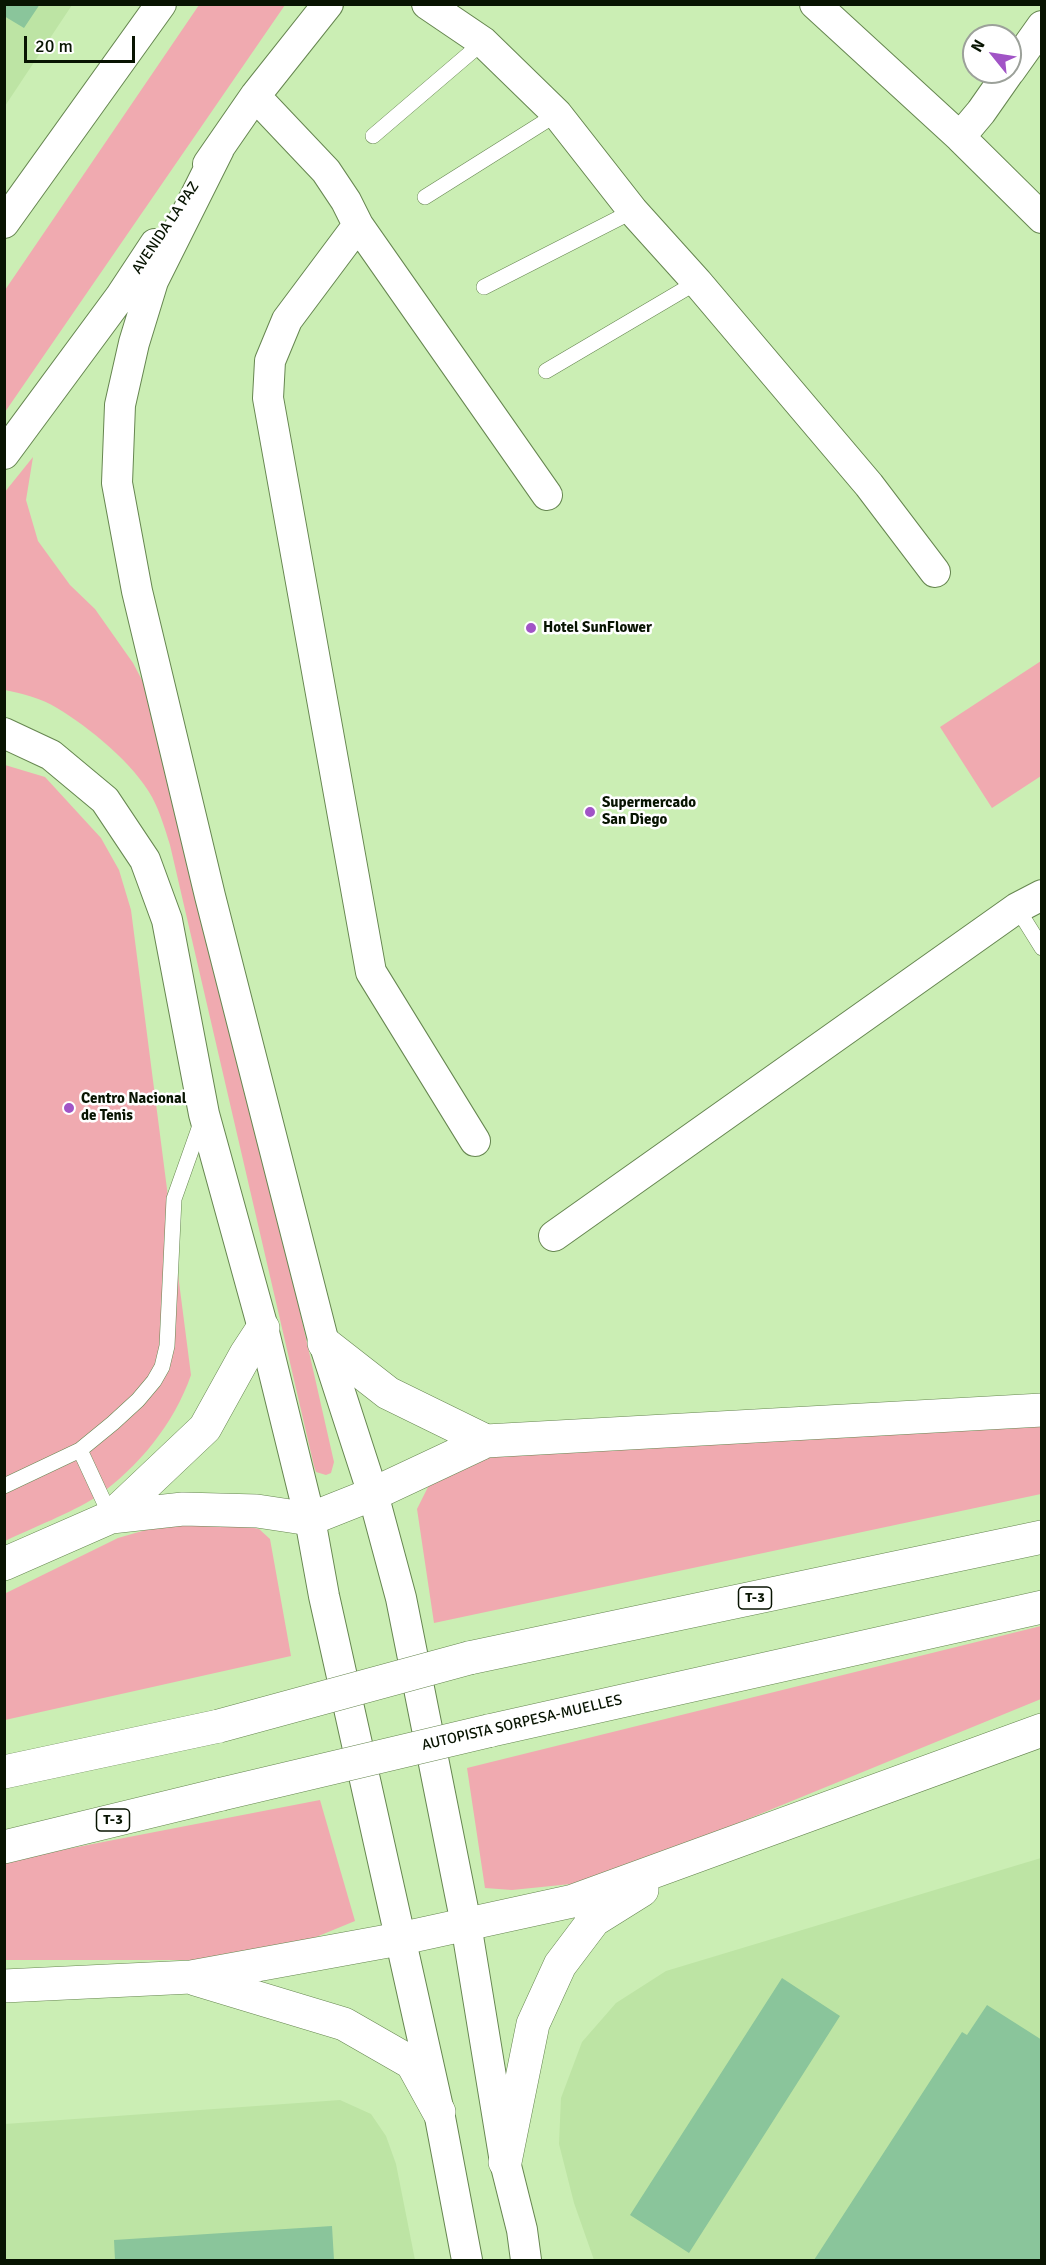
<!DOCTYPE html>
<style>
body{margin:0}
#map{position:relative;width:1046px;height:2265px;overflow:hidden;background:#cbeeb4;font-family:Signika,sans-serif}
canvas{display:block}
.frame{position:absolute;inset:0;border:6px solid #081402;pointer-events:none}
.north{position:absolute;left:962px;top:24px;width:60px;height:60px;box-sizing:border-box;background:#fff;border:2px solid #9ca19a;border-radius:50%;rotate:300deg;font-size:16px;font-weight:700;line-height:24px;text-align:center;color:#081402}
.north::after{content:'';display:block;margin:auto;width:21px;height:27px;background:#a154c6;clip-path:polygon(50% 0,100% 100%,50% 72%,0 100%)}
.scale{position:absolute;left:24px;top:36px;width:111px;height:27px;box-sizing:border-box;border:3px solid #081402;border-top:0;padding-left:8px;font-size:18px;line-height:21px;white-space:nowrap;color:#081402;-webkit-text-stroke:4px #fff;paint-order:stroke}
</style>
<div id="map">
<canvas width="1046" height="2265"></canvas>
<div class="frame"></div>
<div class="north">N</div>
<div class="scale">20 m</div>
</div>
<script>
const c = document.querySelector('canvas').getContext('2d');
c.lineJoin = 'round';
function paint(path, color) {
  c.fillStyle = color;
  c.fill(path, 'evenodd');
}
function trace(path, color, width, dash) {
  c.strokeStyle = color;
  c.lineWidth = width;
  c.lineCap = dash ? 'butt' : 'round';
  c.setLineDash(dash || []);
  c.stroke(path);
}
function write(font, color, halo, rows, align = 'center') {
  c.font = font + ' Signika,sans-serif';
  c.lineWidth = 5;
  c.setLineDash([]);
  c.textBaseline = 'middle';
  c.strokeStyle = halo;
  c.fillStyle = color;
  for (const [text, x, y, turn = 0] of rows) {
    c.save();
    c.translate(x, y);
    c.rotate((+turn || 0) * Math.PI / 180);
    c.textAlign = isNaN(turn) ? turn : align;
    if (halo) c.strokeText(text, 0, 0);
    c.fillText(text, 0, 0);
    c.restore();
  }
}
const built = new Path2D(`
 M5,5H72L5,106Z
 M1041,1858V2260H594L574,2203L559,2144L561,2098L582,2042L616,2003L666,1971Z
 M340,2100L371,2114L386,2136L396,2164L415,2260H5V2124Z`);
const green = new Path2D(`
 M199,5H285L5,412V290Z
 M33,457L26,500L38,541L70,585L95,609L133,663L152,699L185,805L334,1462L331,1473L326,1475L316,1472L314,1466L170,845C165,829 160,812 152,797C134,764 89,727 57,708C41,698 23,694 5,690L4,493Z
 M1041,661V776L992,808L940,727Z
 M5,765L45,777L101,838L119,870L131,910L191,1375C174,1424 138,1468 96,1497C71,1513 32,1528 5,1541Z
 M1041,1416V1494L434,1623L417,1509L428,1487L441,1472L477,1452Z
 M236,1524L259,1529L270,1539L291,1656L5,1720L4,1594L118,1538L163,1525Z
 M1041,1626V1699L677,1848L571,1884L512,1890L485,1888L467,1768Z
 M320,1800L355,1921L299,1944L214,1960H5V1861Z`);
const building = new Path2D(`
 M4,4H40L24,28L4,16Z
 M782,1978L840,2016L689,2253L630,2215Z
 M987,2005L1042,2040V2260H814L962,2032L967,2035Z
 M332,2226L334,2260H115L114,2240Z`);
const service = new Path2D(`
 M373,136L483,42
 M425,197L557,114
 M484,287L633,211
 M546,371L697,282
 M1017,908L1042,948
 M80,1450L111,1517
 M4,1486L80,1450L113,1423L138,1400L154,1381L162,1367L167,1346L174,1199L202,1120`);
const minor = new Path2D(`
 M427,4L483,42L557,114L633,211L697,282L869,485L935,572
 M815,4L960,137L1042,218
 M1010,71L1042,26
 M255,96L326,171L346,201L358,225L287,320L270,361L268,398L371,972L475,1141
 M960,137L981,112L1009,72
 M219,149L153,281L134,343L120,405L117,483L137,591L210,896L324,1343L373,1494L401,1598L466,1924L505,2162L522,2230L526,2260
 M208,164L255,96L328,4
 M4,223L161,4
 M358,225L547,495
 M4,454L120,297L155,244
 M4,733L51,755L105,800L145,860L167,920L204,1114L263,1328L310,1519L324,1596L439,2112L467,2260
 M554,1236L1017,908L1042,895`);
const primary = new Path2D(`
 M324,1343L388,1393L486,1441
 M111,1517L205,1428L246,1354L263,1328
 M4,1564L111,1517L183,1509L257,1511L310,1519L373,1494L486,1441L1042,1410
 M469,1658L1042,1537
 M488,1731L1042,1607
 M4,1772L219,1726
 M4,1847L222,1794
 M195,1979L344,2024L412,2063L439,2112
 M4,1986L191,1977L399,1939L573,1901L1042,1730
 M505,2162L533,2024L560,1965L594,1920L642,1890`);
const primaryBridge = new Path2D(`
 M219,1726L469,1658
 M222,1794L488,1731`);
const markers = [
 [531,628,6,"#a154c6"],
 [590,812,6,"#a154c6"],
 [69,1108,6,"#a154c6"]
];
const shields = [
 [755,1598,33],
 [113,1820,33]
];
const shieldNames = [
 ["T-3",755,1598],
 ["T-3",113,1820]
];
const streetNames = [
 ["AVENIDA LA PAZ",166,228,-56],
 ["AUTOPISTA SORPESA-MUELLES",522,1723,-13]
];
const poiNames = [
 ["Hotel SunFlower",543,628],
 ["Supermercado",602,803],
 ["San Diego",602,820],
 ["Centro Nacional",81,1099],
 ["de Tenis",81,1116]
];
paint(built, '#bde4a4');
paint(green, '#f0aab0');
paint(building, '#8ac59b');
trace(service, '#668650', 16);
trace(minor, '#668650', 32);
trace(primary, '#668650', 34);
trace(service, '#fff', 15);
trace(minor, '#fff', 30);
trace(primary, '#fff', 33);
trace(primaryBridge, '#668650', 34, []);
trace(primaryBridge, '#fff', 33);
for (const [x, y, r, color] of markers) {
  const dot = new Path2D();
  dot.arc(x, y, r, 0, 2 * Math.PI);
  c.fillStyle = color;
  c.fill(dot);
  trace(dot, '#fff', 2);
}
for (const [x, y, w] of shields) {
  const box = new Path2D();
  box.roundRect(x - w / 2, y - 11, w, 22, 4.5);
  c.fillStyle = '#fff';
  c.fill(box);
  trace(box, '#081402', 1.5);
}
write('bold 14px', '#081402', null, shieldNames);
write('15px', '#081402', '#fff', streetNames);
write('bold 15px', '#081402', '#fff', poiNames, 'left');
</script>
